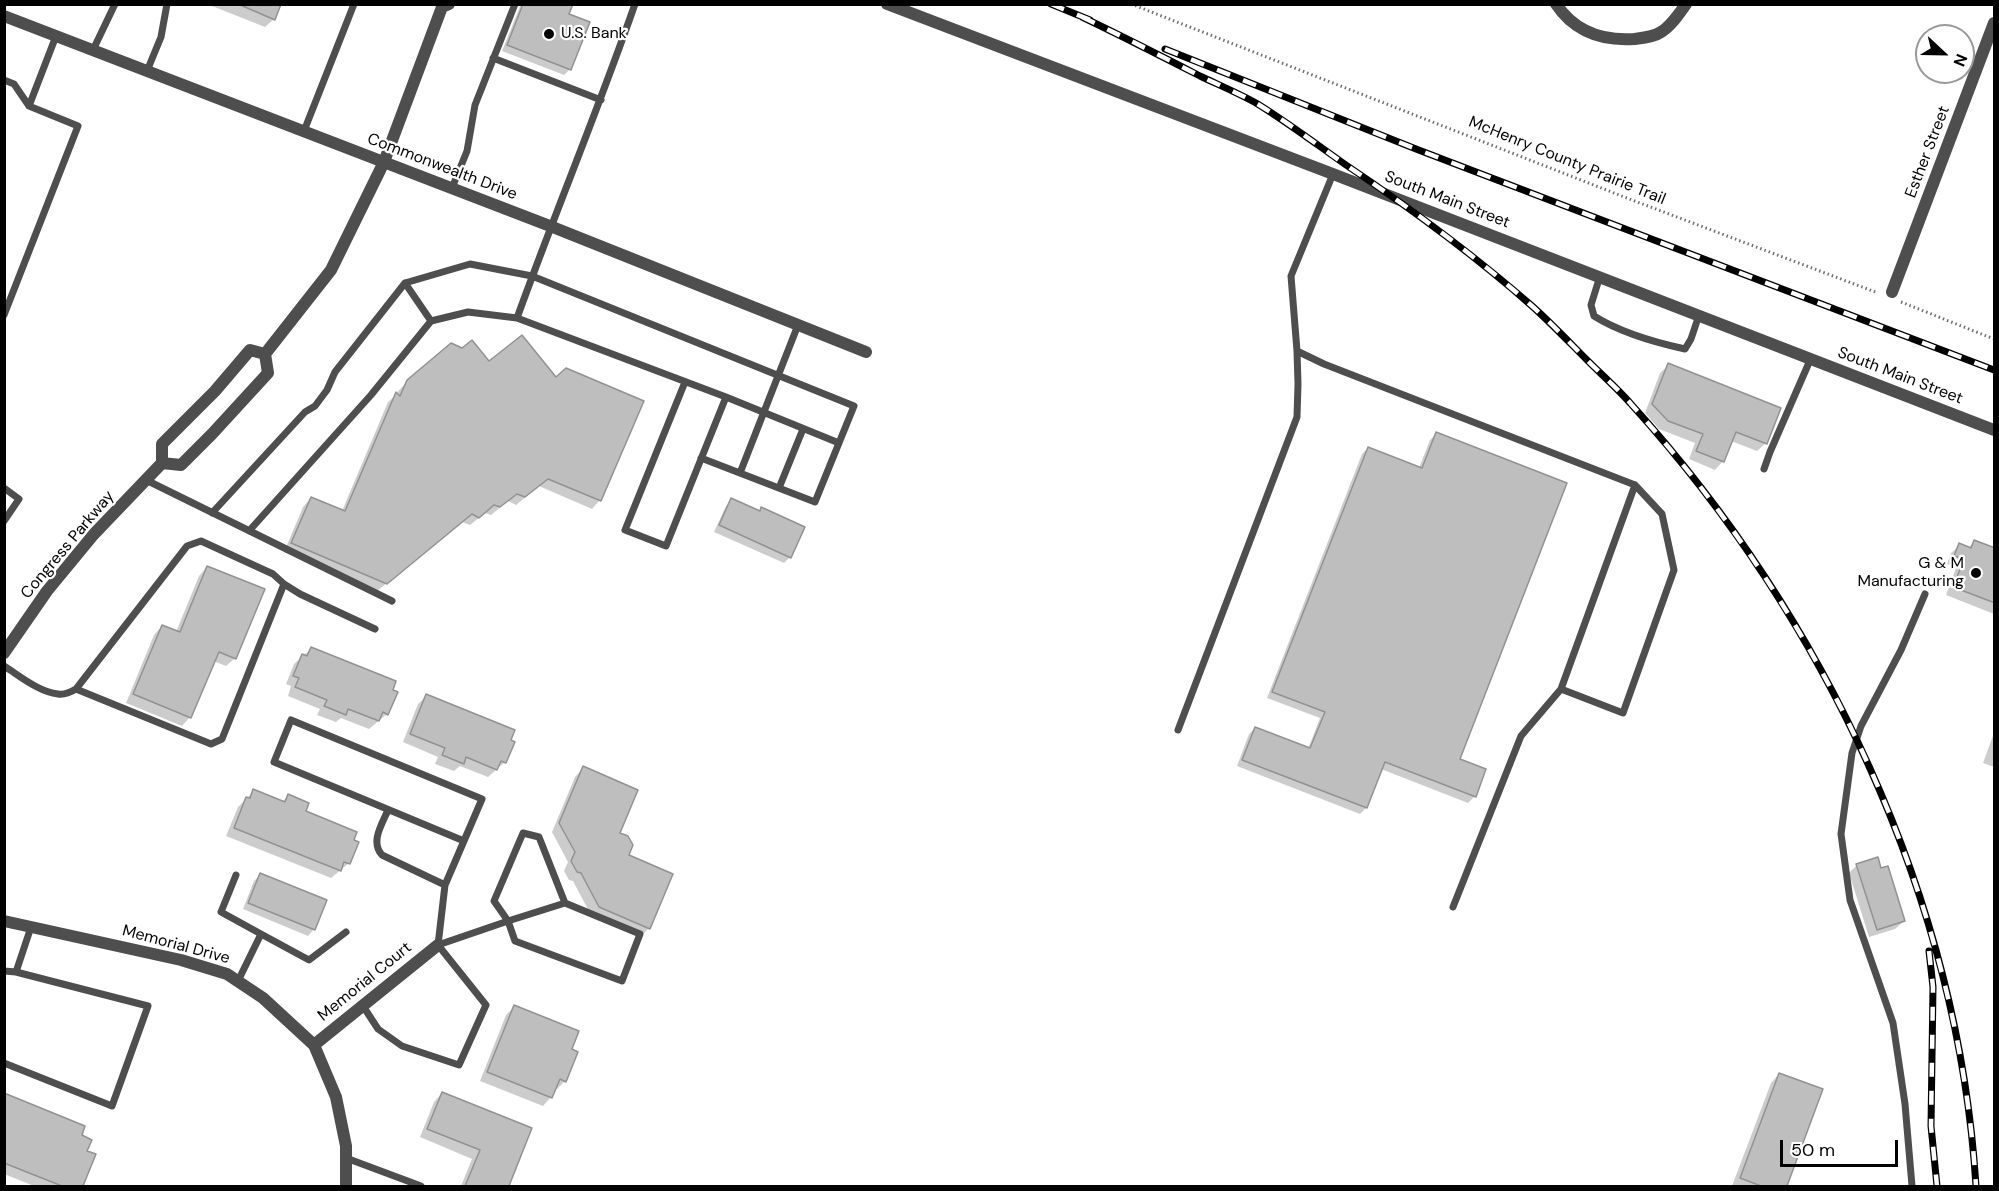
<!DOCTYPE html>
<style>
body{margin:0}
#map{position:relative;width:1999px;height:1191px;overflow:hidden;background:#fff;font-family:"DM Sans",sans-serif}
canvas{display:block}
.frame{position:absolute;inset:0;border:6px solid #000;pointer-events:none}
.north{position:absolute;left:1915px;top:24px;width:60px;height:60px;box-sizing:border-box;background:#fff;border:2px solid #999;border-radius:50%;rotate:112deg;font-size:16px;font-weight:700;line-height:24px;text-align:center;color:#000}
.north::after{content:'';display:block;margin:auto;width:21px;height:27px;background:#000;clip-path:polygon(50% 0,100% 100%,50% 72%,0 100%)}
.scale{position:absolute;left:1780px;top:1140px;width:118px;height:27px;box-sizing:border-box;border:3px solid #000;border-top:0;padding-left:8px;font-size:18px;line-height:21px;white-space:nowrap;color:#000;-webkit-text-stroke:4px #fff;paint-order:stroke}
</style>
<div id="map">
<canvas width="1999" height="1191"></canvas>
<div class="frame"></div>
<div class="north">N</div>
<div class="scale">50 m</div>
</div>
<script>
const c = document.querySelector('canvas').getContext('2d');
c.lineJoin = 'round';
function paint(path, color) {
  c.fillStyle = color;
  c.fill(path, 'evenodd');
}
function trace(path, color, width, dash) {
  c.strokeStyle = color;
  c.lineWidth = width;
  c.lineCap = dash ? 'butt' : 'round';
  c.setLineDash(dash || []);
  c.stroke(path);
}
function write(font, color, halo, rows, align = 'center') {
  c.font = font + ' "DM Sans",sans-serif';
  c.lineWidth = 4.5;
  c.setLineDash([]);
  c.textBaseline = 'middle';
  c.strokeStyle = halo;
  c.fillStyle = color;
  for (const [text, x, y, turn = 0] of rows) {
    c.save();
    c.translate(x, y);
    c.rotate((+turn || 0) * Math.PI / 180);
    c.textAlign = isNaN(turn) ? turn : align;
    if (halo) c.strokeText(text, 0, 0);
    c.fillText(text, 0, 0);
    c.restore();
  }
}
const shadow = new Path2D(`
 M207,4H279L274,19L265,27Z
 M521,4H539L567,15L570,69L564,75L502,51Z
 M1669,365L1766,443L1757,451L1731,441L1723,461L1715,470L1689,459L1695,443L1659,429L1645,413L1660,373Z
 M408,381L600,500L592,509L539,486L516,505L508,501L491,515L485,513L470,525L462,522L377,591L284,552L303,507L311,498L342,511L388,402L396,395L399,390Z
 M1436,434L1458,760L1485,770L1474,797L1468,803L1381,769L1366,808L1360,814L1237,766L1249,734L1255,728L1308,749L1320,718L1267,698L1362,454L1368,448L1419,468L1430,440Z
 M732,500L759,512L761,509L790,557L784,563L714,532L726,506Z
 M1975,541L1994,549V614L1946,595L1956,568L1947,564L1951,553L1960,545L1968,548Z
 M207,567L235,658L226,666L213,661L190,717L182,726L126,703L154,635L162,626L176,632L199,576Z
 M311,649L387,714L369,729L341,718L336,722L317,715L320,709L288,696L291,686L286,684L294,664Z
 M427,696L505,762L488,777L460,766L454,771L435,764L438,757L403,742L418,704Z
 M1994,733V767L1983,763Z
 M583,768L627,856L649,928L641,936L591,915L573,881L569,880L564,871L568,862L552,832L575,777Z
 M254,791L282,802L288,796L304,812L357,843L348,864L331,878L226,836L238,807Z
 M1857,865L1904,921L1895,929L1869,937L1849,873Z
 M260,875L325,901L314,929L308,936L243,909L254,881Z
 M514,1007L570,1050L565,1081L557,1089L555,1088L551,1097L543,1106L480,1081L506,1015Z
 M1779,1074L1821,1090L1785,1186H1732L1771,1083Z
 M442,1093L531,1129L508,1186H461L472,1159L420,1137L434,1102Z
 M4,1095L80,1136L85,1151L94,1155L81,1186H34L4,1174Z`);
const building = new Path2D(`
 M238,4H281L275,20Z
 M523,4H573L569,14L590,22L571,70L507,45Z
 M522,335L556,377L566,368L644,401L601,501L548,479L525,497L517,494L500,507L494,505L479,518L472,514L387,584L291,543L311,497L345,511L396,392L400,396L407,380L451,343L462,348L472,340L489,361Z
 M1668,363L1781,408L1767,444L1736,432L1724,462L1696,451L1703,434L1668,421L1652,404Z
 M1436,432L1567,483L1460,759L1486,769L1476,797L1385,762L1367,808L1242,760L1255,727L1310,748L1325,712L1272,692L1368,447L1422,468Z
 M731,498L760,511L761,507L805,527L791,558L719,525Z
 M1974,540L1995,548V603L1953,587L1964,559L1954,556L1959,543L1971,548Z
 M207,566L265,589L236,659L219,652L191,718L133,694L162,625L180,632Z
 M311,647L396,681L393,690L398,692L388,715L383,712L379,721L348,709L346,715L324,706L327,700L295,687L299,678L293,676L302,654L307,656Z
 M426,694L515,730L511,740L515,742L506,763L501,761L497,770L466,757L464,764L442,755L445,748L410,734Z
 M583,766L638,790L620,833L628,836L633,845L629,855L673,874L650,929L599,907L581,873L577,872L571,861L575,852L559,823Z
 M253,789L285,802L288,794L309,803L306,811L357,832L354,840L359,842L350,864L344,862L341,871L234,828L246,797L250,798Z
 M1878,857L1881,868L1888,866L1905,921L1877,930L1856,864Z
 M260,873L327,900L315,930L248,903Z
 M514,1005L579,1031L572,1049L578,1052L566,1082L560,1079L552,1098L487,1072Z
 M1779,1073L1823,1089L1787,1186H1761L1740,1178Z
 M442,1092L532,1128L509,1186H465L480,1150L427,1129Z
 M4,1093L85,1126L82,1135L92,1140L87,1151L96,1154L83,1186H62L4,1163Z`);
const path = new Path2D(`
 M1131,4L1632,200L1878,293
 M1901,302L1994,339`);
const service = new Path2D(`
 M635,4C598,110 555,213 517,318L468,312L431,321L405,283L470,264L532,276L854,406L815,502L701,458
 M93,50L115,4
 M493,58L601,100
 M147,71L161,37L167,4
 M4,80L14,84L29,106L78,126L4,315
 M29,106L56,36
 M304,131L354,4
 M1333,174L1291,276L1297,351L1324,364L1635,485L1561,689L1623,713L1674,570L1662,514L1635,485
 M452,188L467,151L475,105L515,4
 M1600,276L1591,305L1594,316C1621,333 1653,342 1685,349L1691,339L1699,315
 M517,318L726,397L839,443
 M685,382L625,530L666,546L726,397
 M1764,469L1770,452L1811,358
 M740,473L798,325
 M146,480L392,601
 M4,488L19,499L4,521
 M779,488L803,429
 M212,513L305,412L315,406L327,390L335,372L405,283
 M249,531L371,395L431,321
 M4,666C20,676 39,692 58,694C64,695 71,692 76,689L187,546L201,541L273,574L284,584L300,594L375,629
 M76,689L211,744L222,739L284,584
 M1178,730L1297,417L1298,384L1297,351
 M388,810C382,824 370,842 382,855L445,885
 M236,875L221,912L261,934
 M1453,907L1521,736L1561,689
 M438,945L508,921L515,941L622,981L640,934L565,903L539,837L523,833L494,901L508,921L565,903
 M4,971L16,972L148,1006L112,1106L4,1063
 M16,972L31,927
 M238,981L261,934L309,960L346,932
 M363,1006L378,1029L402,1046L459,1065L486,1005L438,945L445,885L482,799L291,720L274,762L464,841
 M346,1158L421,1186
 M1912,1186L1905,1104L1893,1023L1850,900L1841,834L1852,753L1861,726L1901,650L1925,594`);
const minor = new Path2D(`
 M1556,4C1574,31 1602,41 1634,39C1642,38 1654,37 1661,32C1671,26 1679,14 1686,4
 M4,16L550,226L866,352
 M1892,292L1994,23
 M162,463L181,465L212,434L268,373L265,354L331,270L384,162L442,7L449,4
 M4,653L47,591L94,534L162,463V444L215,391L250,350L265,354
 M4,921L181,960L227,974L263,998L314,1045L336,1097L346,1146V1186
 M314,1045L438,945`);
const tertiary = new Path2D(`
 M887,4L1333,174L1994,430`);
const rail = new Path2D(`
 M1051,4L1090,20
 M1082,17C1122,36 1161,56 1200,76C1219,85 1238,93 1256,103C1287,122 1316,144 1346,165C1410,208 1473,254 1532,306C1551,323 1569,342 1587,360C1602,375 1618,389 1631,404C1824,617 1958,897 1976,1186
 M1165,49L1416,149L1994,370
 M1929,951L1933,987L1931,1126L1937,1186`);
const markers = [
 [549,34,6,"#000"],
 [1976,573,6,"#000"]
];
const poiNames = [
 ["U.S. Bank",561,34],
 ["G & M",1964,564,"right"],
 ["Manufacturing",1964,582,"right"]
];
const streetNames = [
 ["Esther Street",1928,152,-69],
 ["McHenry County Prairie Trail",1567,161,22],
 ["Commonwealth Drive",442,167,21],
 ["South Main Street",1447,200,21],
 ["South Main Street",1900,376,21],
 ["Congress Parkway",68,545,-50],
 ["Memorial Drive",176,945,15],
 ["Memorial Court",365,982,-39]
];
paint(shadow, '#0003');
paint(building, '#bebebe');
trace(building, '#929292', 1.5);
trace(path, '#707070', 3, [1.5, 3]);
trace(service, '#4e4e4e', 7);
trace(minor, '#4e4e4e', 12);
trace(tertiary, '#4e4e4e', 12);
trace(rail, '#000', 7);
trace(rail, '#fff', 4.5, [14]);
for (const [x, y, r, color] of markers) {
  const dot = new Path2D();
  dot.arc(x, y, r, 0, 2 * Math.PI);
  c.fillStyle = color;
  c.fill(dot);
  trace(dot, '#fff', 2);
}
write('16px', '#000', '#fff', poiNames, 'left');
write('16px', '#000', '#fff', streetNames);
</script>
